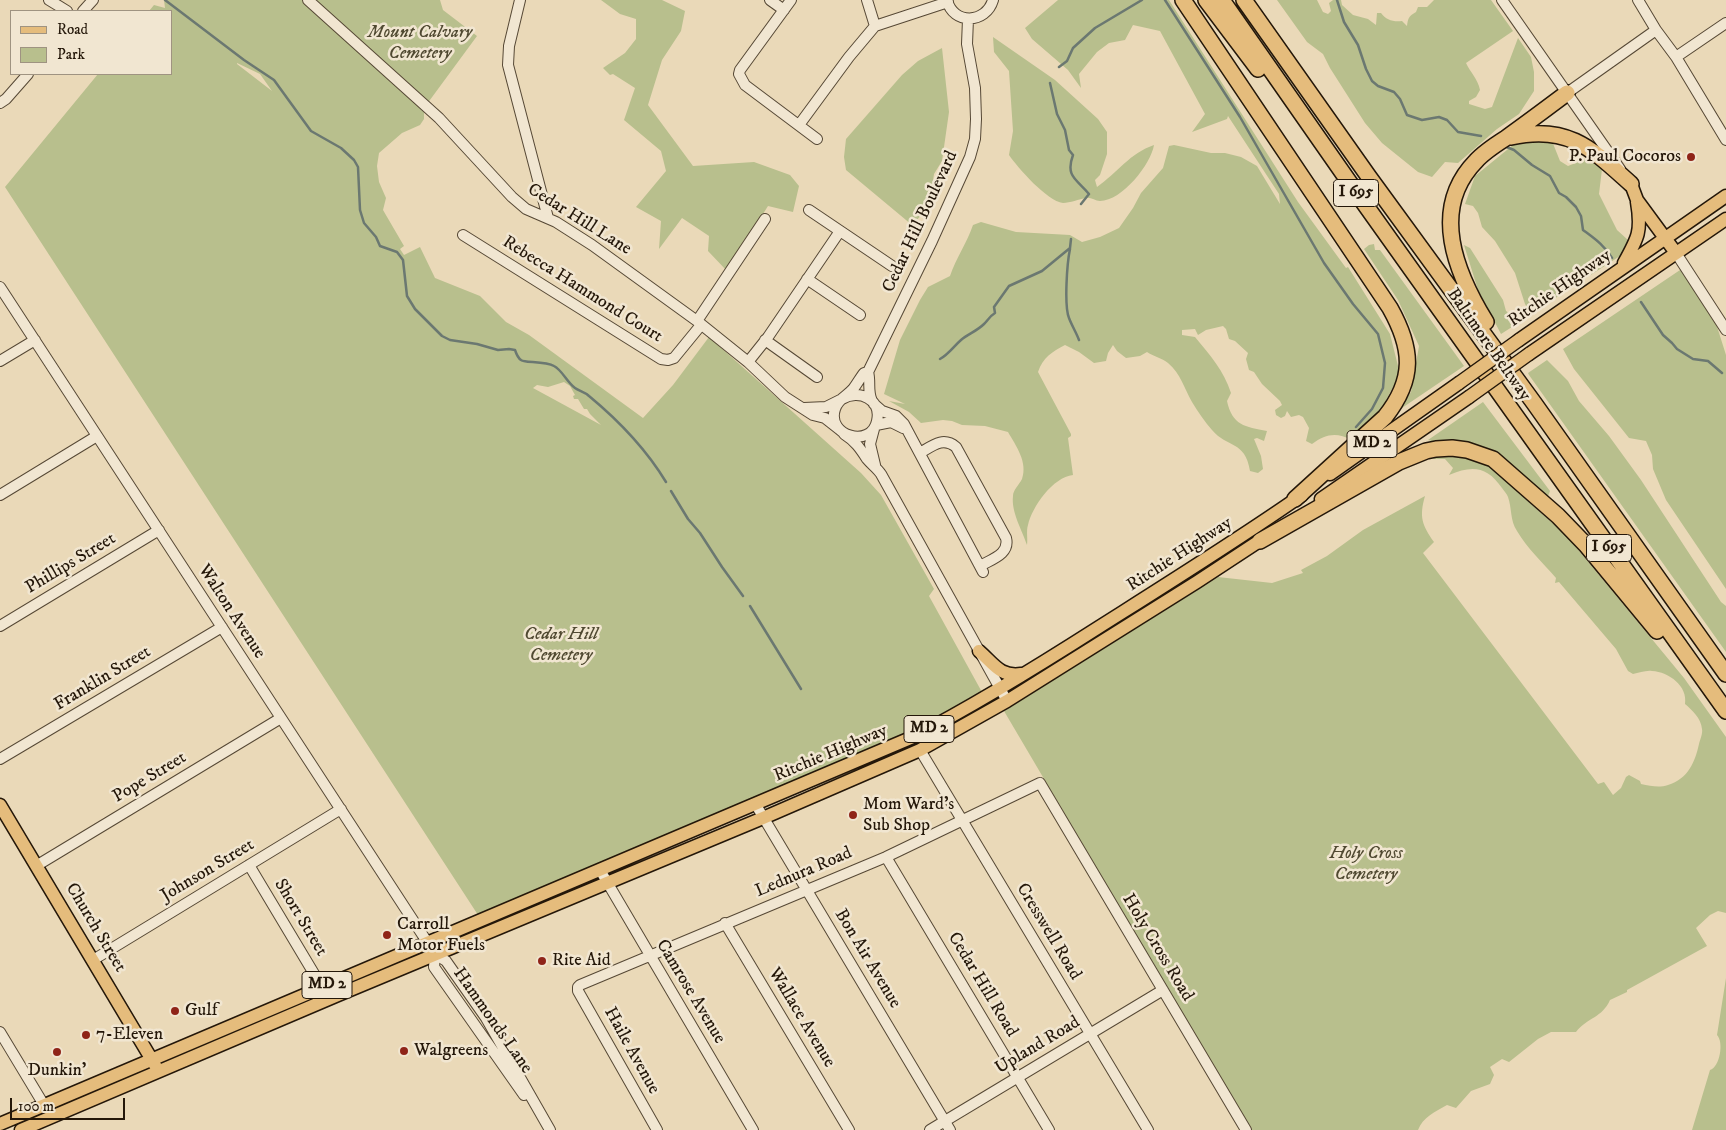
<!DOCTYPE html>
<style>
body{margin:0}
#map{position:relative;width:1726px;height:1130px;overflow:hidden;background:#ead9b8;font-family:"IM FELL DW Pica",serif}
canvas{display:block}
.legend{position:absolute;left:10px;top:10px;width:162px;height:65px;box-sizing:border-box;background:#f1e6d1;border:1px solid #9f9381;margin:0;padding:6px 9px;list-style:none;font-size:15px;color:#241709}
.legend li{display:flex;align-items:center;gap:10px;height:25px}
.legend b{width:25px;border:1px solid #9f9381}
.scale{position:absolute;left:10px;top:1098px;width:115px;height:22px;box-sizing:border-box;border:2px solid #241709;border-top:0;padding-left:6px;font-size:15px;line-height:18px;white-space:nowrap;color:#241709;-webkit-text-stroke:4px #f1e6d1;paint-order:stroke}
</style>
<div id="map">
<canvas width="1726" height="1130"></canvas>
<ul class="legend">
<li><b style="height:6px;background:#e5bc7c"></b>Road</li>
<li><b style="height:14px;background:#b8bf8d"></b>Park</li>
</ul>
<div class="scale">100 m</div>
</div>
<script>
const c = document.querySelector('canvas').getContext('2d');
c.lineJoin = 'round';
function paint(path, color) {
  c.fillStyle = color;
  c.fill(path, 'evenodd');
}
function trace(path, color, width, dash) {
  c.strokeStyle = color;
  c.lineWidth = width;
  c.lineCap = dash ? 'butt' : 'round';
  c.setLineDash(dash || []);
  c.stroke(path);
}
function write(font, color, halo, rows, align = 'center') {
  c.font = font + ' "IM FELL DW Pica",serif';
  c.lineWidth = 5;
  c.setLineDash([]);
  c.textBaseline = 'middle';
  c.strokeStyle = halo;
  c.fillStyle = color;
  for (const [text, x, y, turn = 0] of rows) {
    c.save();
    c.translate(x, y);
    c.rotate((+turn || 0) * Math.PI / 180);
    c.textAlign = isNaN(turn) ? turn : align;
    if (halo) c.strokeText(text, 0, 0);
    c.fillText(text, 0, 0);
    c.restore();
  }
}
const green = new Path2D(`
 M164,0H302L424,111V119L420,125L402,133L379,153L377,166L379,182L386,198L383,210L404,246L400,249L404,255L420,247L435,278L480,296L506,322L529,335L643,418L673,385L709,337L861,473L881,495L934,589L929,596L983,694L912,733L478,915L5,187L98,74H171V11H149L154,5L165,8ZM237,63L260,74L272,91L237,64ZM564,382L570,386L575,395L573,396L574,399H578L584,409H587L590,414L601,425L533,388L537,385L548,387Z
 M311,0H440L443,10L477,36L427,104Z
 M601,0H662L685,11L681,31L662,60L648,105L693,166L754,162L790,175L799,186L793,212L768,206L727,271L708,251L709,236L682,218L659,249L661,221L636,207L666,171L661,151L624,120L635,88L613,74L610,75L603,68L625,53L636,39V19L620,14Z
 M1058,0H1169L1298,202L1346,268L1348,267L1390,334L1400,374L1376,419L1352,440C1336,432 1326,434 1312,444L1306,441L1309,428L1303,417L1299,415L1291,417L1287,411L1285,416L1281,418L1276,415L1275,410L1282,405L1280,401L1262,384L1254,372L1249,370L1246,359L1248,353L1235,341L1229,339L1226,329L1223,326L1206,330L1198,335L1195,329L1182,330V335L1195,337C1210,355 1224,371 1231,393L1227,401C1232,425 1245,427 1267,431L1264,441L1257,438L1254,439L1261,456L1263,469L1258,473L1250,471C1245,440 1227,448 1212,430C1205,422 1198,412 1192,402C1184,388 1181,374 1168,363C1162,358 1153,356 1147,352L1140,356L1126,358L1117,351L1113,345L1108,353L1106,361L1094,363L1079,352L1065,345C1052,352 1043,357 1038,372L1071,434V436L1068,438L1073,475C1053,477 1032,507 1028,525C1026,531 1028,539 1027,545C1022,530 1011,512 1013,496C1013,490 1019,485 1022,479C1028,462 1016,446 1008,432L985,426L962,425L952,421L943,420L921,423L909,412L889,401L905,404L884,394L900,340L920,300L928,287L950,276C956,258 967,243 973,225L981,222L1016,232L1070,235L1082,242L1100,237L1119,228L1133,208L1141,193L1163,168L1169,146L1174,145L1211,153H1225L1241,157L1257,166L1280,204L1279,194L1228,116L1227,119L1192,132L1205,114L1160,31L1133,25L1125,40L1109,43L1097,52L1079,74L1081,88L1068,70L1032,39L1025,28Z
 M1277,0H1317L1323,12L1328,14L1331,11L1329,3L1333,0H1341L1342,5L1353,15L1368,19L1376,25L1377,13H1381C1386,20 1393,22 1402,21L1407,26C1408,18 1409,16 1416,12L1418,7H1427L1434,0H1491L1513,31L1466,63C1470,72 1478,79 1480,90L1476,97L1469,101V104L1485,109L1492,107L1518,38L1531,57L1534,72V91L1519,114L1497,129L1458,163L1445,162L1432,177L1418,172L1382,143L1365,123L1330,68L1323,54L1307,42Z
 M993,37L1055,80L1098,119L1107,132V154L1100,175L1095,180L1097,187C1117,173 1130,153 1154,145C1151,164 1122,201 1100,201C1095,201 1091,197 1086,198C1079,199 1070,203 1063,203C1047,201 1018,168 1009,155L1013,131L1009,71L994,52Z
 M942,48L949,112L942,161L934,174L929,207L912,225L846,170L844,157L846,139L902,75L918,61Z
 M1538,140L1552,141L1560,161L1568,166L1591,157L1602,169L1599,194L1617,230L1628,240L1623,254L1531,314L1525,304L1515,273L1495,241L1482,227L1478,213L1473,206L1465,204L1475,176L1513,145Z
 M1374,244L1375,250H1380L1464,366L1399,410L1411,392L1419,346L1398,300L1364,249L1369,245Z
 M1464,245L1470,248L1503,300L1506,311L1513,316L1523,320L1501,334L1478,290Z
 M1683,268L1714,317L1726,355V589L1666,500L1653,469L1652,455L1646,441L1629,438L1574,369L1563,349Z
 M1547,360L1568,381L1579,401L1609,436L1641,480L1721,602L1726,606V652L1529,375L1528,373Z
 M1483,402L1550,491L1548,496C1524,487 1503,457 1478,446C1465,439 1441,445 1428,440Z
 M1461,452L1491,465L1532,505L1566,535L1684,678L1726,737V913L1718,911L1710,915L1696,928L1707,946L1627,990V992L1610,1000C1602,1018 1588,1017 1576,1032H1551L1538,1039L1509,1062L1502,1059L1490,1067L1494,1075L1490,1084L1471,1091L1456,1108L1447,1105C1435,1112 1423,1117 1418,1130H1251L1004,711L1218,577L1272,583L1303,573L1301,570L1327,556L1363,530L1425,496C1419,517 1422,525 1434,542L1423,553L1598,784L1604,782L1613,795L1621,788L1626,777L1629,775L1640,781L1641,784C1651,786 1659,788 1668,785C1688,779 1695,762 1699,744C1700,740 1703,733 1702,729C1701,718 1692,710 1685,704C1688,686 1669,672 1652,671C1646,670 1639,673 1633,674L1628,671L1616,649L1559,582L1555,583L1556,578C1543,563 1527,548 1517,531C1510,521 1512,508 1508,497C1507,494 1504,491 1502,488C1487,466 1472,465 1449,475L1453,468L1445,459H1432L1441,455Z
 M1726,978V1130H1692L1710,1070C1720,1067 1724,1042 1717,1035Z`);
const stream = new Path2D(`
 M165,0L244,60L274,80L311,131L341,148L354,160L358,167L360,210L364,223L376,237L380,246L397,252L403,260L407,296L415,309L442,336L450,340L477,344L498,350L509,349L515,350C516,353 518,358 521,360C523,363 545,361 554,366C562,370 567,382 575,388C579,391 585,392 589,396C618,420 646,449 666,482
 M1165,0L1240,117L1324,263L1353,304L1378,334L1385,363L1383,388L1372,409L1356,427
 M1337,0L1344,22L1358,45L1366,69L1372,81L1378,86L1394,92L1400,99L1407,115L1422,120L1439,117L1447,120L1458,132L1481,136
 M1059,67L1067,61L1073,48L1095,28L1142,0
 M1050,83L1057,114L1065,130L1069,150L1073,155C1065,177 1077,179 1089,194L1081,204
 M1504,146L1514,150L1532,165L1550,176L1559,193L1566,197L1576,207L1581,216L1583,230C1595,239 1604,245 1612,258
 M1070,249C1067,263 1064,306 1069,318C1072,326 1076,332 1079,340
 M1641,302L1663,335L1672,343L1677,349L1693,359L1708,361L1722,373
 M940,359C949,354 953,347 961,340C968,334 977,331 984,324C988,320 990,316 995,313L994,307L1009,286L1042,271L1070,248L1071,239
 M671,491L688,519L700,533L722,567L743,596
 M750,606L801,689`);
const minor = new Path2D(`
 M49,0L67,11
 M308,0L439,118L512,197L526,209L556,222L592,245L697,321L748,362L785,397L813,415L825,418L839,429
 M520,0L509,46L508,65L548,218
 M770,0L784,10
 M791,0L740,70L739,74L745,85L817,139
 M867,0L875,26
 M947,0C953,25 986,24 993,0
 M1502,0L1620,169
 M1638,0L1656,30L1676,57L1726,140
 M83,11L93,0
 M1676,57L1726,23
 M1567,93L1656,30
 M0,103L6,99L28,74
 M799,125L849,57L875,26L948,2
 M809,210L892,266
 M463,235L661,359L668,360L674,358L701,325
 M1676,253L1726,330
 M807,279L860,315
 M0,287L435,954L446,961L486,1018L550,1130
 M697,321L765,219
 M765,340L817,377
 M0,361L35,340
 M748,362L768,337L840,231
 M842,399C859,389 882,399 877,421C871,449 826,436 835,409C838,399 847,396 853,389C857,384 860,378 864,373L868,372
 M872,401C867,391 871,382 868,372L932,241L970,157L975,139L976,119L975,88L967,44L968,19
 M874,404L882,411L896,416L904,424L983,572
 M804,408L826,407L840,400
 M876,425L891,422L903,428
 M874,429L870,444L875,465
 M844,434C855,441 860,448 867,459C871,464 877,468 881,474L1007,701
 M920,453C932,446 943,436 956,447L1006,538C1010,554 992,559 980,566
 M0,495L97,436
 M0,626L159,530
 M920,750L1148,1130
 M0,759L222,627
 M756,805L950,1130
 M886,857L1049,1130
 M249,865L322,987
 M36,866L281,718
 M600,870L753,1130
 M725,923L849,1130
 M435,954L434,967L524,1095
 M93,960L341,809
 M0,1032L44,1105
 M657,1130L578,991V987L580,985L886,857L1040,783L1246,1130
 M930,1130L1163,990`);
const major = new Path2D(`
 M1631,184L1637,200L1676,253
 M1624,263C1638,238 1642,231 1637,202
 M1519,340L1726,196
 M1529,354L1726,219
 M1330,474L1459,383
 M1321,499L1469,397
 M979,651C994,664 1000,677 1021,674
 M0,805L155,1065
 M0,1124L913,737C977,704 1038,666 1099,627C1167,584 1236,541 1302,495
 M21,1130L338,995L763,818L920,750L1007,701L1197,582L1267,536`);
const highway = new Path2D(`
 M1183,0L1390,308C1413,349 1415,379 1385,417L1295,499
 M1206,0L1258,69
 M1222,0L1354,189L1726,711
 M1244,0L1369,177L1534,403L1726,674
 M1511,137C1568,124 1592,149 1631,184
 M1486,322C1456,273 1429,209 1476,161C1484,152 1495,145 1506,138C1527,123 1547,108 1567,93
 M1260,541L1399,462L1426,451L1436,449L1452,448L1467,450L1493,459L1558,516L1586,545L1657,631`);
const majorBridge = new Path2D(`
 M1459,383L1519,340
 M1469,397L1529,354`);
const markers = [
 [1691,157,5,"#8f2418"],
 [853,815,5,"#8f2418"],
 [387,935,5,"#8f2418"],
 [542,961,5,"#8f2418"],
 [175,1011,5,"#8f2418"],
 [86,1035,5,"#8f2418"],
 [404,1051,5,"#8f2418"],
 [57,1052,5,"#8f2418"]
];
const shields = [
 [1356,193,45],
 [1372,444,50],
 [1609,548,45],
 [929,729,50],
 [327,985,50]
];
const shieldNames = [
 ["I 695",1356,193],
 ["MD 2",1372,444],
 ["I 695",1609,548],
 ["MD 2",929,729],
 ["MD 2",327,985]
];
const parkNames = [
 ["Mount Calvary",420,33],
 ["Cemetery",420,54],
 ["Cedar Hill",561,635],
 ["Cemetery",561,656],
 ["Holy Cross",1366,854],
 ["Cemetery",1366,875]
];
const poiNames = [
 ["P. Paul Cocoros",1681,157,"right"],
 ["Mom Ward's",863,805],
 ["Sub Shop",863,826],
 ["Carroll",397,925],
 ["Motor Fuels",397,946],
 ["Rite Aid",552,961],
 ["Gulf",185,1011],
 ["7-Eleven",96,1035],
 ["Walgreens",414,1051],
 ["Dunkin'",57,1071,"center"]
];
const streetNames = [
 ["Cedar Hill Lane",579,220,32],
 ["Cedar Hill Boulevard",921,222,-65],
 ["Ritchie Highway",1560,289,-35],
 ["Rebecca Hammond Court",582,290,32],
 ["Baltimore Beltway",1488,345,55],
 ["Ritchie Highway",1180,555,-33],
 ["Phillips Street",71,564,-31],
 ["Walton Avenue",231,612,57],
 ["Franklin Street",103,679,-31],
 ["Ritchie Highway",831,754,-23],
 ["Pope Street",150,778,-31],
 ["Johnson Street",208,871,-31],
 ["Lednura Road",804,873,-23],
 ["Short Street",300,918,59],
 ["Church Street",95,928,59],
 ["Cresswell Road",1048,932,59],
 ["Holy Cross Road",1157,948,59],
 ["Bon Air Avenue",867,959,59],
 ["Cedar Hill Road",982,985,59],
 ["Camrose Avenue",690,992,59],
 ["Wallace Avenue",801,1018,59],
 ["Hammonds Lane",492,1021,55],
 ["Upland Road",1038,1046,-31],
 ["Haile Avenue",631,1051,61]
];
paint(green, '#b8bf8d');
trace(stream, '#6b7871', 2.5);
trace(minor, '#564835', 12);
trace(major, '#241709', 15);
trace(highway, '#241709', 18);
trace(minor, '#f1e6d1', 10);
trace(major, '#e5bc7c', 12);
trace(highway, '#e5bc7c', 15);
trace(majorBridge, '#241709', 15, []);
trace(majorBridge, '#e5bc7c', 12);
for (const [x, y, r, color] of markers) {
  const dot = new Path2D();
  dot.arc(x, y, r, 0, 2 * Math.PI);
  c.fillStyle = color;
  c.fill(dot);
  trace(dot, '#f1e6d1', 2);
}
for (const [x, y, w] of shields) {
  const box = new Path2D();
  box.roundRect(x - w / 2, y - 13.5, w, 27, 4);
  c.fillStyle = '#f1e6d1';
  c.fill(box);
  trace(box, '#241709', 1);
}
write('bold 16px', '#241709', null, shieldNames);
write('italic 18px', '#504931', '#f1e6d1', parkNames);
write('18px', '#241709', '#f1e6d1', poiNames, 'left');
write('18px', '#241709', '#f1e6d1', streetNames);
</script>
